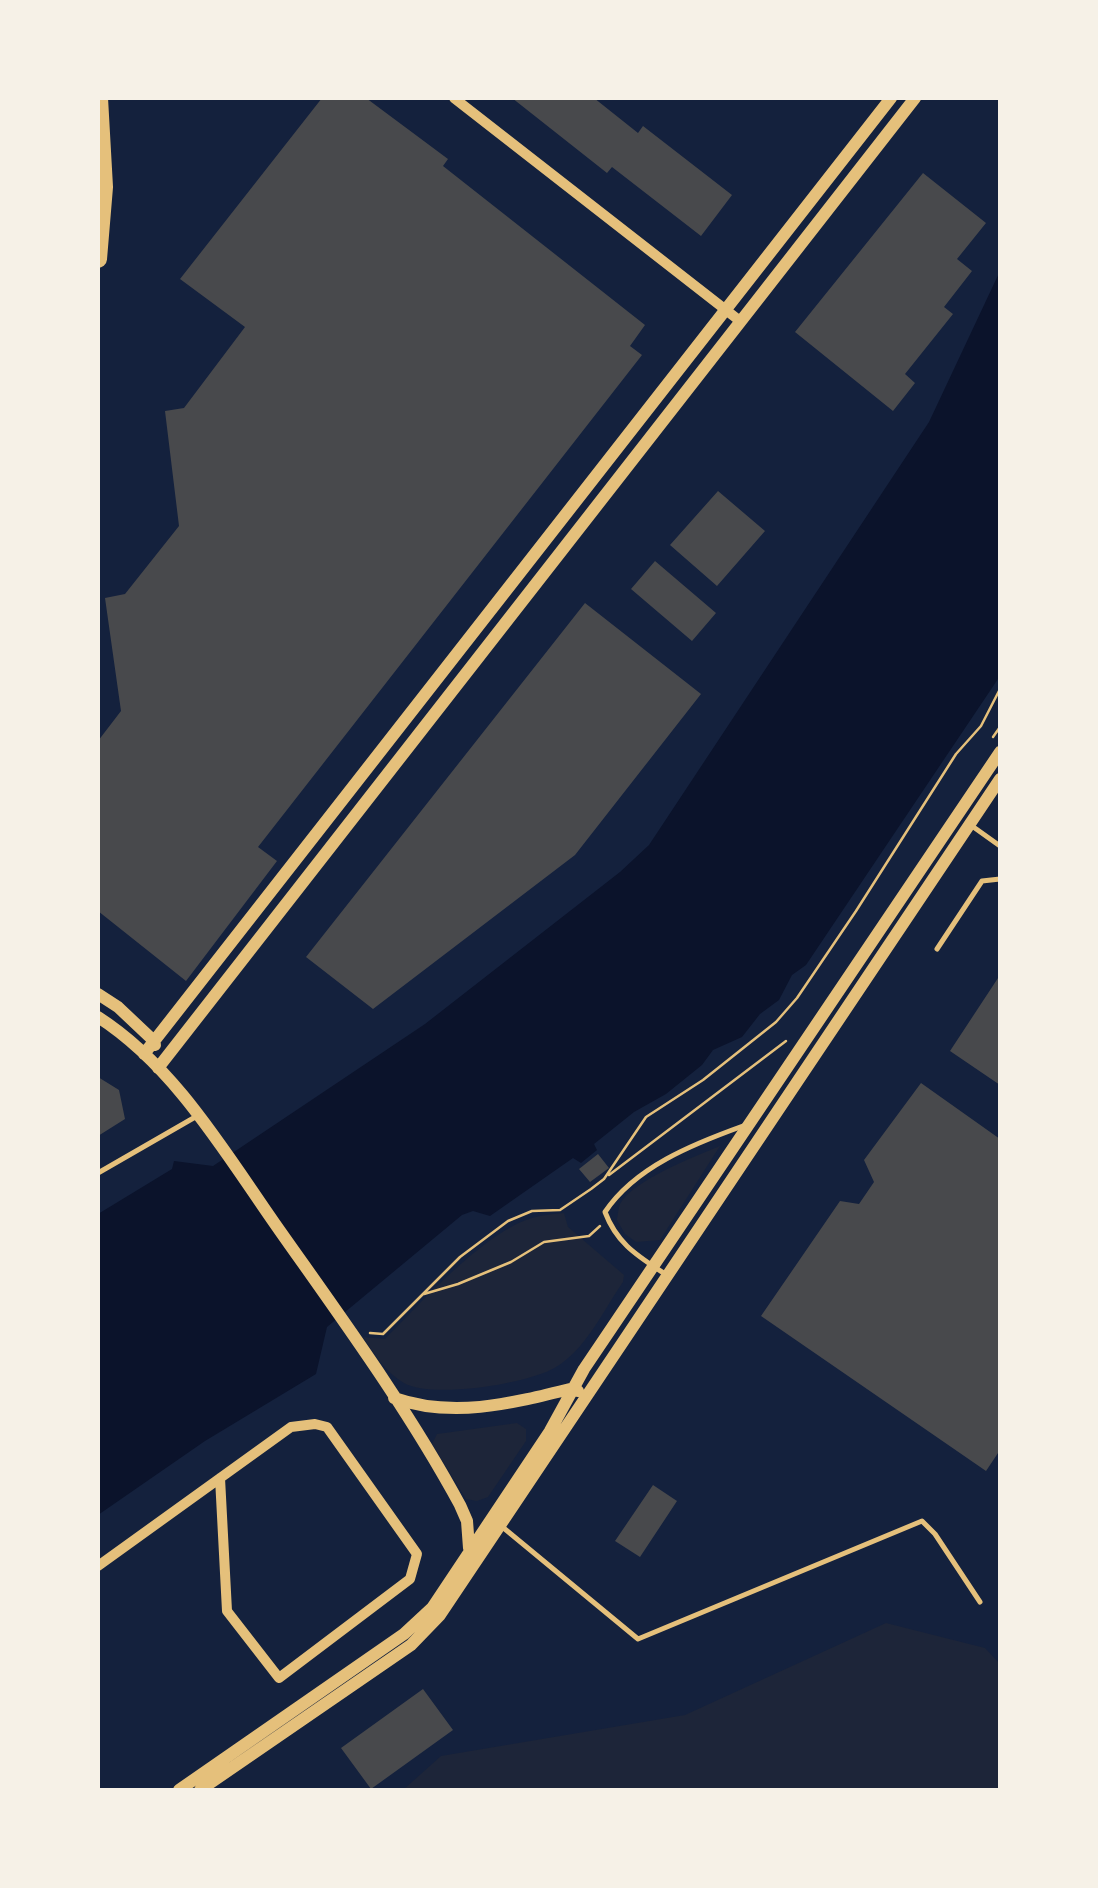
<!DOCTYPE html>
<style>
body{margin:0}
#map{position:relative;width:1098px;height:1888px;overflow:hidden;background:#14213d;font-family:Helvetica,sans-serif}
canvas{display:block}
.frame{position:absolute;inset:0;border:100px solid #f6f1e7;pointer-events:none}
</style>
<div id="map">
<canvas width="1098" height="1888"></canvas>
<div class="frame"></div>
</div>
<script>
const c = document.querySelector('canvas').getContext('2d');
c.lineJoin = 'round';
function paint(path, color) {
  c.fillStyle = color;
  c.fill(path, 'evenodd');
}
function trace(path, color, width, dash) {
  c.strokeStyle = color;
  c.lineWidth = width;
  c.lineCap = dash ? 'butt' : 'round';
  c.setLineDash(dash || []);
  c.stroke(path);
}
const green = new Path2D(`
 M720,1146L660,1240L636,1242L625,1234L617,1220C617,1219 619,1205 620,1204C633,1180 696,1156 720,1146Z
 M564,1213L568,1227L624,1275L623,1282C603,1311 586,1349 556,1367C529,1384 431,1399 404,1383C385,1372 375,1355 363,1337L385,1339C421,1303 484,1232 532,1218C542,1215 554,1214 564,1213Z
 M517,1423L526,1429V1441L488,1497L477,1501L466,1499L432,1444L437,1434Z
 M886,1623L985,1648L1000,1664V1790H403L441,1756L685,1715Z`);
const water = new Path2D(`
 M1000,271V676L806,965L792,975L779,1000L760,1014L742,1037L713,1050L702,1065L666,1094L634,1112L594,1144L597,1150L581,1163L573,1158L490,1216L473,1211L462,1215L327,1327L316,1374L205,1441L98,1515V1214L172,1169L174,1161L213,1166L425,1024L620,872L649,845L929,422Z`);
const building = new Path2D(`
 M322,98H366L448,159L443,166L645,325L630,346L642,355L258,847L277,861L186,981L98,911V741L121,711L105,598L125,594L179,526L165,411L184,408L245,327L180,279Z
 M512,98H594L638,133L643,126L732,195L701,236L612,167L607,173Z
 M923,173L986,223L957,259L972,271L944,307L953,314L905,374L915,383L893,411L795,332Z
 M718,491L765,531L717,586L670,545Z
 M655,561L716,613L692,641L631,589Z
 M585,603L701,694L575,855L373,1009L306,957Z
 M1000,975V1085L950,1051Z
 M98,1077L119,1090L125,1119L98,1136Z
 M921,1083L1000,1139V1450L986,1471L761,1316L840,1201L859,1204L874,1182L864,1160Z
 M598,1154L609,1168L590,1182L579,1169Z
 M653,1485L677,1501L640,1557L615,1541Z
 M423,1689L453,1730L371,1789L341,1748Z`);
const path = new Path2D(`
 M993,737L1000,727
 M609,1175L786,1041
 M424,1294L458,1284L511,1262L544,1242L589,1236L600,1226
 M370,1333L383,1334L460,1257L508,1221L532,1211L560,1210L591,1189L604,1179L646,1117L703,1080L776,1022L797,998L856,911L956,754L981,726L1000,689`);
const service = new Path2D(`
 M972,826L1000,846
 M937,949L982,881L1000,879
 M98,1173L197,1116
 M665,1274C638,1256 617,1244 605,1212C635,1167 693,1144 743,1126
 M500,1525L638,1639L922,1521L935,1534L980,1602`);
const minor = new Path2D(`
 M454,98L740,321
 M98,1566L291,1427L315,1424L327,1427L417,1554L410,1579L279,1678L227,1611L220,1478`);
const tertiary = new Path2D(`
 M98,994L118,1007L154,1041L155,1045
 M98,1017C176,1067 227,1156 280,1231C342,1319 408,1409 460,1505L467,1521L469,1548
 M144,1054L891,98
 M158,1068L915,98
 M394,1398C454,1419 513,1403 574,1388L578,1391
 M179,1790L404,1634L432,1608L550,1431L584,1369L1000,752
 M200,1790L411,1645L440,1615L1000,779`);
const trunk = new Path2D(`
 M98,259L104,187L99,98`);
paint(green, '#1d2539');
paint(water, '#0b132b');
paint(building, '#48494c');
trace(path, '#e5c07b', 2.5);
trace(service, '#e5c07b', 5);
trace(minor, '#e5c07b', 10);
trace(tertiary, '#e5c07b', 12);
trace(trunk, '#e5c07b', 18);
</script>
